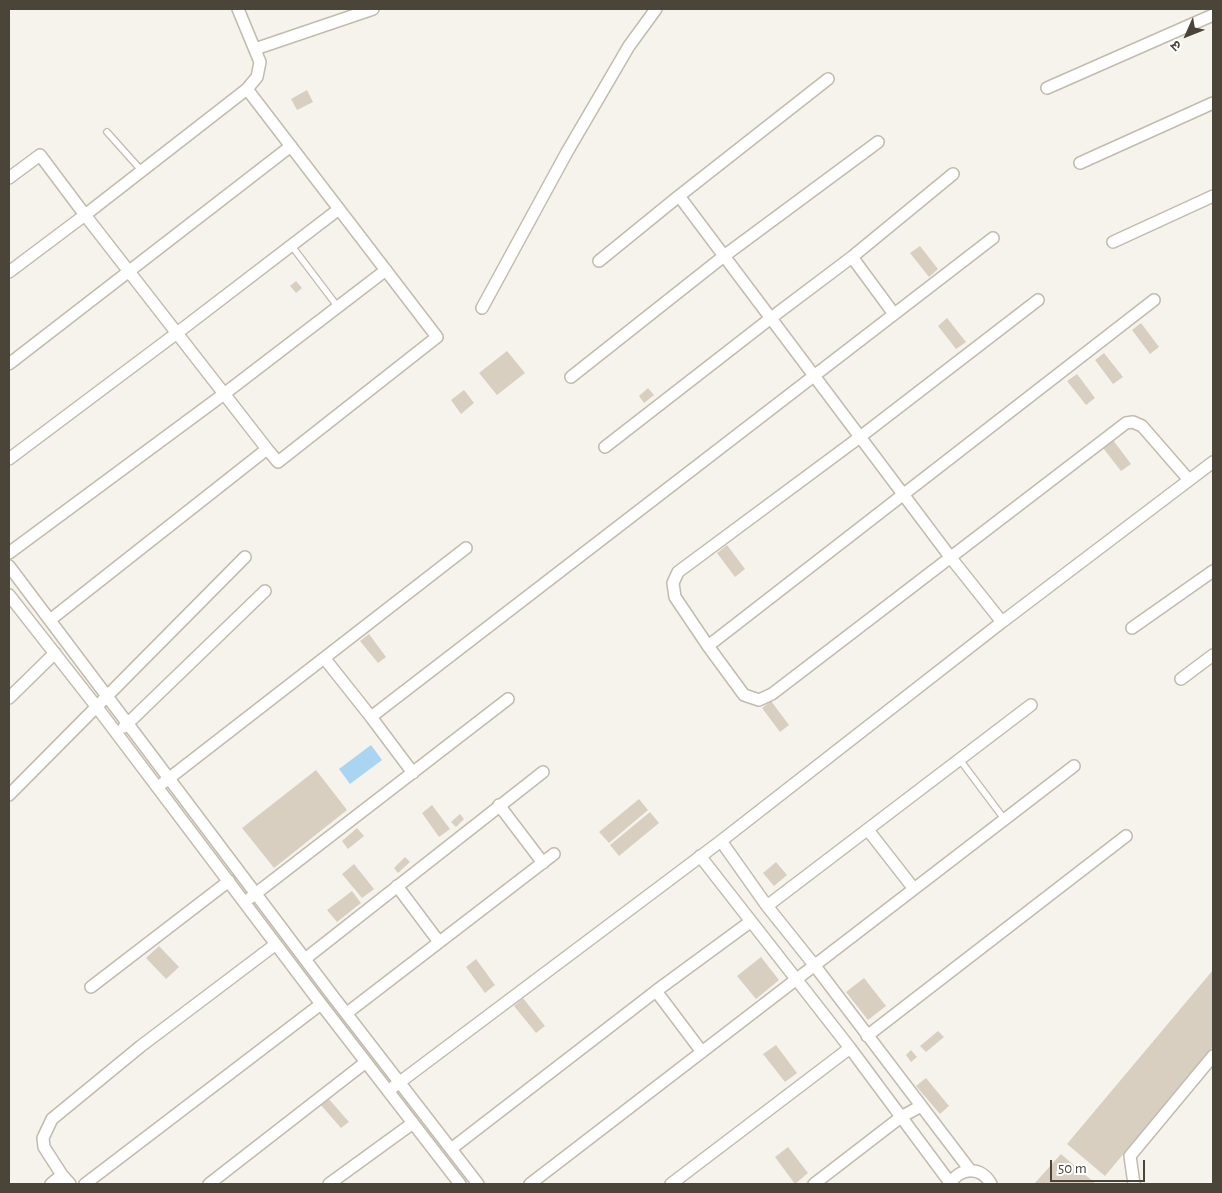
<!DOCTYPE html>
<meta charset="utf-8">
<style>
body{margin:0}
#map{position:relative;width:1222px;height:1193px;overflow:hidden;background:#f6f3ec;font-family:"Alegreya Sans","Noto Sans Devanagari",sans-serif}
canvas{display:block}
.frame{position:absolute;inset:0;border:10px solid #4b4439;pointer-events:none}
.north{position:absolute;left:1162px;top:10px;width:50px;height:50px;-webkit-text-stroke:4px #fff;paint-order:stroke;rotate:226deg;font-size:14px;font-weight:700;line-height:20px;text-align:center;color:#4b4439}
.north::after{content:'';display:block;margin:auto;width:18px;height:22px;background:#4b4439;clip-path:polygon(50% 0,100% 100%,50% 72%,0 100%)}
.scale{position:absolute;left:1050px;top:1160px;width:95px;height:22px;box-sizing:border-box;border:2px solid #4b4439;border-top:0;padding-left:6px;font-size:15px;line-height:18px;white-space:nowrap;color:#4b4439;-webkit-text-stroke:4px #fff;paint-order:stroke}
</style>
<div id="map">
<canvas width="1222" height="1193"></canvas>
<div class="frame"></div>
<div class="north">उ</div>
<div class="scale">50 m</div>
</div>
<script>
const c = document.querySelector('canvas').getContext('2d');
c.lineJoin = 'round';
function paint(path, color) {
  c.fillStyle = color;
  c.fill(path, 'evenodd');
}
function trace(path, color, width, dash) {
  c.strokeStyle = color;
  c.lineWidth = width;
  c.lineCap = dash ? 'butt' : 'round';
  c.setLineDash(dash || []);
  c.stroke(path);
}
const water = new Path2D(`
 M371,745L382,760L350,784L339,769Z`);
const building = new Path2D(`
 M307,90L313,102L297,110L291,99Z
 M920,246L938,269L929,277L910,253Z
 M296,281L302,288L296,293L290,286Z
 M947,318L966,342L956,349L938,326Z
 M1141,323L1159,347L1150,354L1132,330Z
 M507,351L525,373L497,395L479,373Z
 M1104,353L1123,377L1113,384L1095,360Z
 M1077,374L1095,398L1086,405L1067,381Z
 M648,388L654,395L644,403L639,396Z
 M464,390L474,403L461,414L451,400Z
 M1113,440L1131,464L1121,471L1103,448Z
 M727,545L745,569L735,577L717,553Z
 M369,634L386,657L378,663L360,641Z
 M771,701L789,725L780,732L762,708Z
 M316,770L347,810L274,868L242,828Z
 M639,799L648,810L609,843L599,832Z
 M432,805L450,829L439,837L422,813Z
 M650,812L659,823L619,856L610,845Z
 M460,814L464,819L456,827L451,822Z
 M357,828L364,836L348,849L342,841Z
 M405,857L410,862L398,873L394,868Z
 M776,862L787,875L774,886L763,873Z
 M354,864L374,889L362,898L342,874Z
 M352,891L361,903L337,922L327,910Z
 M159,946L179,967L166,979L146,958Z
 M761,957L779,980L756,999L737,976Z
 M476,959L495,985L485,993L466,967Z
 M1213,970V1047L1105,1176L1067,1144Z
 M864,978L886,1006L868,1020L846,992Z
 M523,998L545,1026L536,1033L514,1006Z
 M938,1031L944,1037L926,1052L920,1046Z
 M776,1045L797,1073L785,1082L763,1054Z
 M911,1050L917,1057L911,1062L906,1055Z
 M926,1078L949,1106L940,1114L916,1086Z
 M328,1098L349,1122L341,1128L320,1104Z
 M788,1147L808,1173L795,1184L775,1157Z
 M1061,1154L1096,1184H1034Z`);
const lane = new Path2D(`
 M107,132L141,170
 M291,245L338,307
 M960,760L1005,820`);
const street = new Path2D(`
 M238,9L260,62L257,77L247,89
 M255,49L373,9
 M828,79L679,196L951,558L1002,622L1213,462
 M1047,88L1213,15
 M1080,163L1213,103
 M9,178L40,155L85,215L247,89L437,337L278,462L267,449L50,620
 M1113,242L1213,196
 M852,257L894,314
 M599,261L679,196
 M9,272L85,215L267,449
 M1038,300L860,437L678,572L673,583L675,597L708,646L744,695L759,700L772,694L1126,423L1133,422L1142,426L1189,480
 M482,308L567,152L629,46L656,9
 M9,364L291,146
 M571,377L724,256L878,142
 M605,447L771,318L852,257L953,174
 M9,459L177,333L339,209
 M9,553L224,394L386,270
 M9,566L332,995L478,1184
 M9,595L96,706L321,1004L460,1184
 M1132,628L1213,571
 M708,646L1154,300
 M325,659L371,717L413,773
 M1181,679L1213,655
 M9,698L55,653
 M371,717L993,238
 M124,727L265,591
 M163,783L466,548
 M9,795L245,557
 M499,805L543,863
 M868,830L914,889
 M721,841L767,906L815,966L970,1170
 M700,856L850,1048L951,1184
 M397,886L439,942
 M250,898L508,699
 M767,906L1031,705
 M305,959L543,772
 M91,987L229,881
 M656,991L702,1052
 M347,1013L554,854
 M867,1036L1126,836
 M388,1091L721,841L1002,622
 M451,1149L656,991L750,922
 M62,1175L44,1147L43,1138L52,1119L141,1046L276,944
 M51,1184L62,1175L70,1184
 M85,1184L321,1004
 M209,1184L366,1062
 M329,1184L413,1123
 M530,1184L1074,766
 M671,1184L850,1048
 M814,1184L901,1117L921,1106
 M950,1184C960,1167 981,1166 991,1184
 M1134,1184L1130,1156L1213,1056`);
paint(water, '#a9d4f2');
paint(building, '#d8cfc1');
trace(lane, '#c2bbae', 8);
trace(street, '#c2bbae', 14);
trace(lane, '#fff', 5.5);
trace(street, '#fff', 11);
</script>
